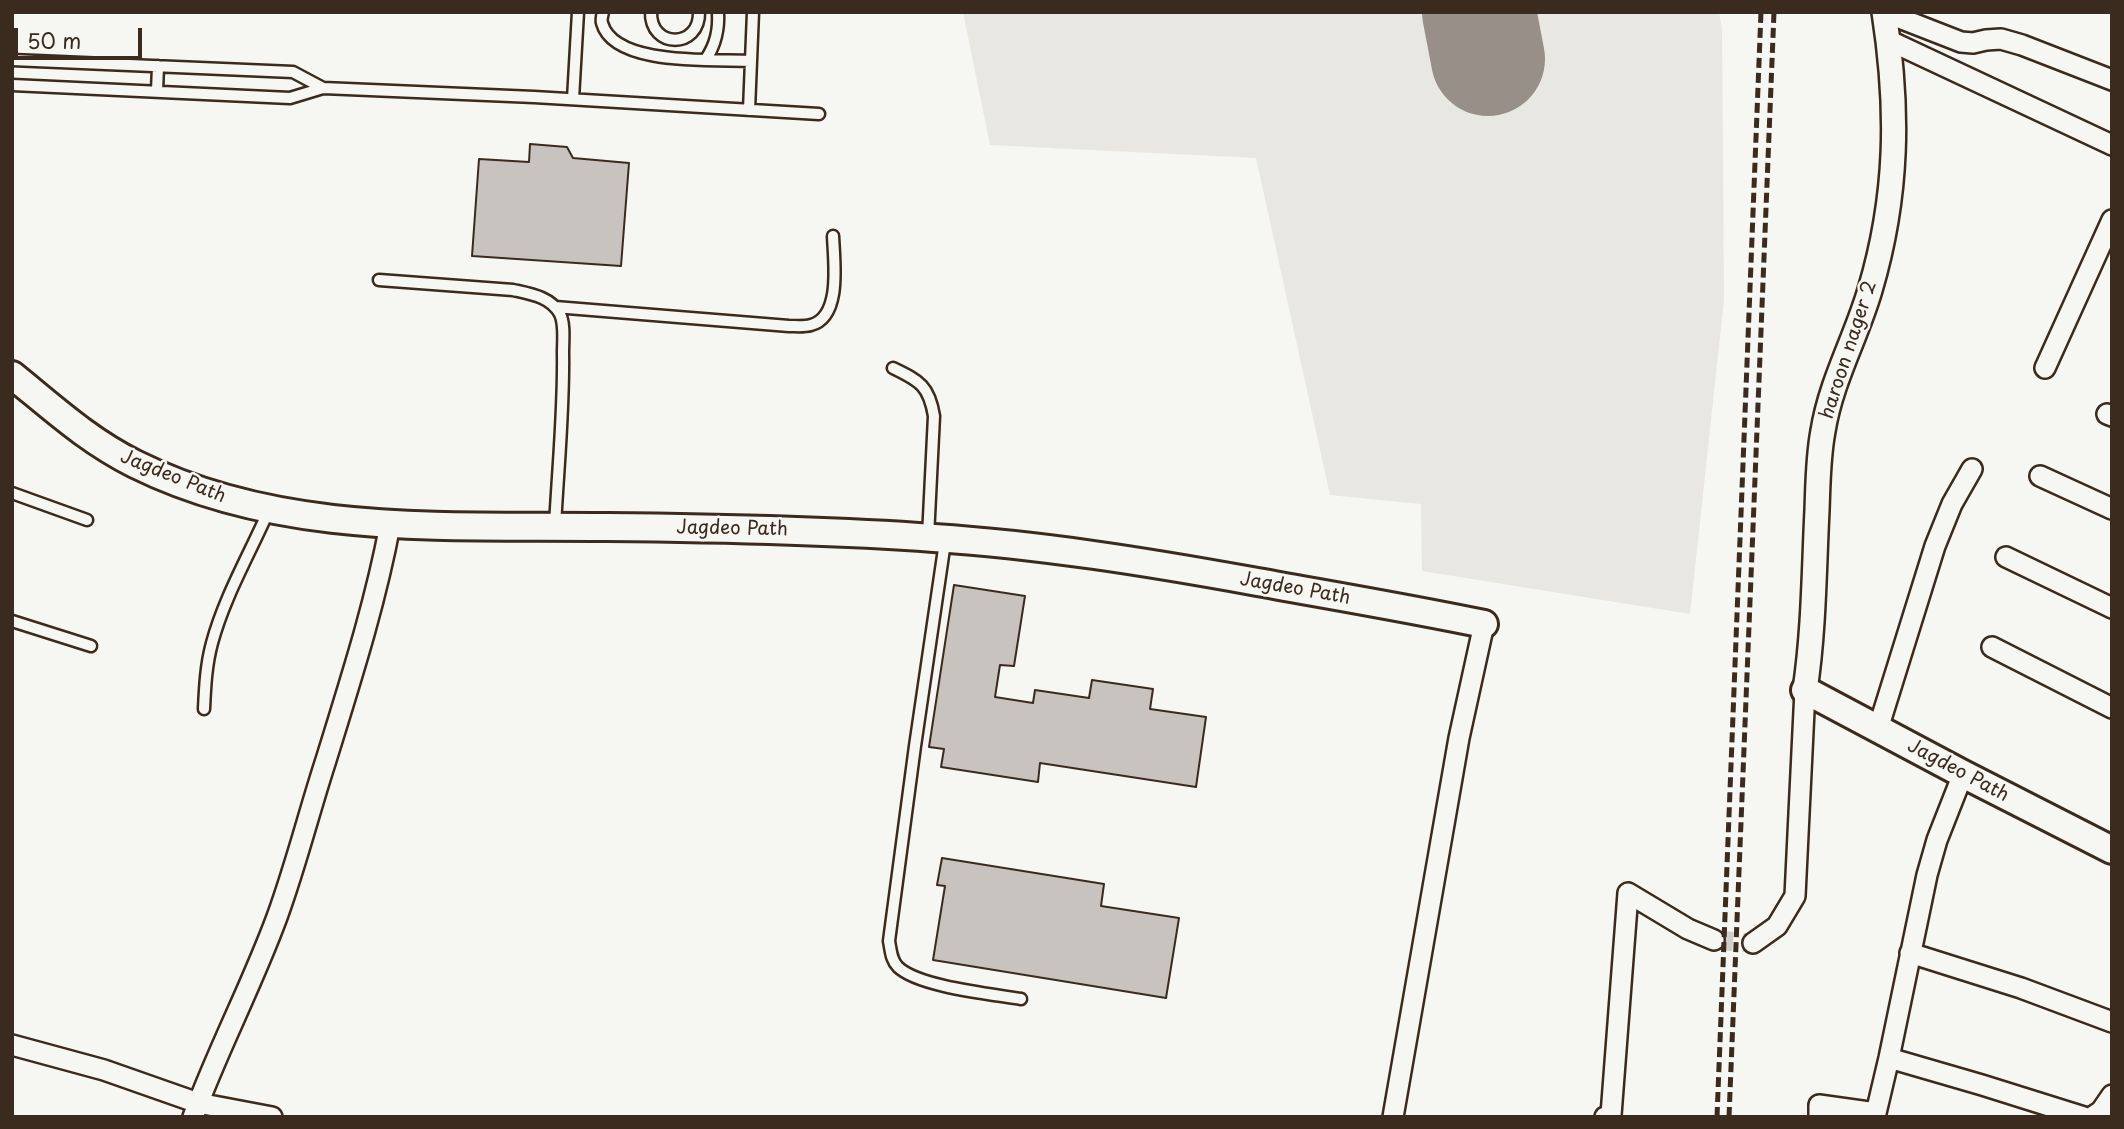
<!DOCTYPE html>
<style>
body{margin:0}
#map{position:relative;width:2124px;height:1129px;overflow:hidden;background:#f6f6f2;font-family:"Playpen Sans",sans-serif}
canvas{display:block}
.frame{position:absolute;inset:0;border:14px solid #3b2a1e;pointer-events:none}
.scale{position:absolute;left:14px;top:28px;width:128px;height:32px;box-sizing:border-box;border:4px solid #3b2a1e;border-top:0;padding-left:9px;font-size:21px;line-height:24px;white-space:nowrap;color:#3b2a1e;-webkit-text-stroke:5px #f6f6f2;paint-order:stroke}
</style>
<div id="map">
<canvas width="2124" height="1129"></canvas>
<div class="frame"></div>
<div class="scale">50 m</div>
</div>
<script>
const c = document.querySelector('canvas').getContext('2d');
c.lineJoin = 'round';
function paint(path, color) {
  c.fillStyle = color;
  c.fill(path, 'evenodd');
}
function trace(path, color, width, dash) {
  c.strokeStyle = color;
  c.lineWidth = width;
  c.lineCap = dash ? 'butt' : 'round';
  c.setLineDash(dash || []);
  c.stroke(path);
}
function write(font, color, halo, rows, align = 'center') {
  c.font = font + ' "Playpen Sans",sans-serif';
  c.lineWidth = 5;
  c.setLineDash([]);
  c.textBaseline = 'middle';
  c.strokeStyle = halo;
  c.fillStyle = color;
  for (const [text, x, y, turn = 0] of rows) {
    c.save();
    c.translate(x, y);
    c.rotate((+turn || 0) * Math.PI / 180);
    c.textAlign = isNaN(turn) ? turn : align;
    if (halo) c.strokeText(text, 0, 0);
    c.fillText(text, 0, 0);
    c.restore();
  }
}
const built = new Path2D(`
 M963,12H1719L1722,29L1724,300L1690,614L1422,571L1421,504L1330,495L1256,158L990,145Z`);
const runway = new Path2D(`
 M1479,12L1488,59`);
const building = new Path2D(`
 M530,144L567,147L573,158L629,163L621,266L472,256L479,159L529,162Z
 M954,585L1025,596L1014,666L1000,665L995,697L1033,703L1035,690L1089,698L1092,680L1153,689L1150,709L1206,717L1196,787L1040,763L1038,782L941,767L944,749L929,747Z
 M942,858L1104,884L1101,906L1179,918L1166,998L933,960L945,886L937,885Z`);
const minorTunnel = new Path2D(`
 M1714,940L1753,943`);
const service = new Path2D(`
 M603,12C602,16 601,20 602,23C614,67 716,59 751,61
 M651,12C650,49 700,49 699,12
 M706,59C716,44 719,30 718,12
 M12,60L293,72L323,88
 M12,85L290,98L323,88L534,97L819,114
 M157,91L158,66
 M573,99L578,12
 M749,110L753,12
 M379,280L513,290C531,294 551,297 560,314C565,324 563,341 563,352C564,410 558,468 555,526
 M555,307L789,326C796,326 804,327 811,325C842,317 834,261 833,236
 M893,368C920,381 929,386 934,416L928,537
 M12,493L87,520
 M945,542L915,746L889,941C891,951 891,960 898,967C919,987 992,994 1021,999
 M12,621L91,646
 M204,709C205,687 206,665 212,643C224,598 249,555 268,512`);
const minor = new Path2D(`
 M1884,12L1961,42L1973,43L1986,40L2001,39L2022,45L2112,80
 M1888,40L2112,145
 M2045,368L2112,220
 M2107,414L2112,416
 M2040,476L2112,509
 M2006,557L2112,608
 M1992,647L2112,708
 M1878,729L1935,546L1952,504L1972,469
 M1753,943L1777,926L1795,896L1805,690
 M1910,953L2021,988L2112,1022
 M12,1045L104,1070L198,1103L272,1117
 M1889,1058L1982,1085L2084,1117
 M193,1117C218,1049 252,985 277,917C296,865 309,812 326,760C350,682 375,605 390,525
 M1393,1117L1459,738L1484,624
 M1605,1117L1611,1115L1628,893L1688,929L1714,940
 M1819,1117V1105L1876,1113L1889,1058L1927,875L1937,840L1963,774
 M2092,1117L2101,1111L2112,1095`);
const tertiary = new Path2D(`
 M1805,690C1814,630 1814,570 1817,510C1818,484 1818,457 1823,431C1831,381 1856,338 1870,290C1898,196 1899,109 1884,12`);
const secondary = new Path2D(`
 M12,375C53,408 87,440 135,464C282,537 447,525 607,527C716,528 825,530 934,538C1041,545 1147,562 1252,581C1329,595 1407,608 1484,624
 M1805,690L1963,774L2112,850`);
const rail = new Path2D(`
 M1717,1117L1761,12
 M1729,1117L1774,12`);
const streetNames = [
 ["haroon nager 2",1849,350,-72],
 ["Jagdeo Path",173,477,22],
 ["Jagdeo Path",732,529,1],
 ["Jagdeo Path",1295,589,10],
 ["Jagdeo Path",1958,771,28]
];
paint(built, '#e8e7e2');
trace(runway, '#989088', 114);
paint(building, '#c8c3be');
trace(building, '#3b2a1e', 2);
trace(minorTunnel, '#d1cdc8', 19, [19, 10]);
trace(service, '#3b2a1e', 15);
trace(minor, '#3b2a1e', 24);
trace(tertiary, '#3b2a1e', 28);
trace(secondary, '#3b2a1e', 32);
trace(service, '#f6f6f2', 10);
trace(minor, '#f6f6f2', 19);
trace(tertiary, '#f6f6f2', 23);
trace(secondary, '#f6f6f2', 26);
trace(rail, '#3b2a1e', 5, [10, 5]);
write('19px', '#3b2a1e', '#f6f6f2', streetNames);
</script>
